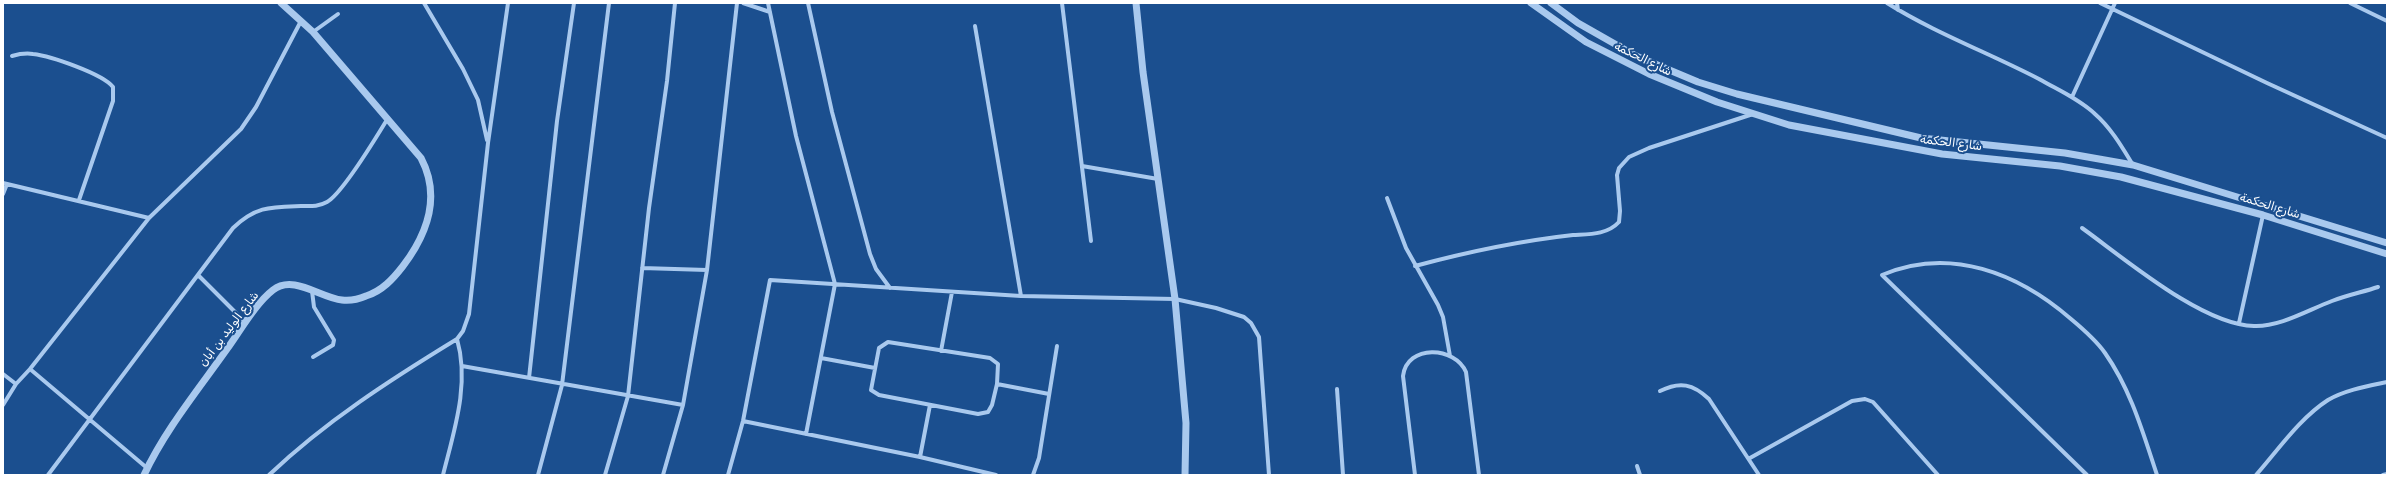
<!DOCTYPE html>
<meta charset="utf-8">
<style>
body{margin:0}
#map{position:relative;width:2390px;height:478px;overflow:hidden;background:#1b4f8f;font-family:Rubik,sans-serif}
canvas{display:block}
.frame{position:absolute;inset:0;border:4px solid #fff;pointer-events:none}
</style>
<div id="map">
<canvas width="2390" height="478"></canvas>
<div class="frame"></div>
</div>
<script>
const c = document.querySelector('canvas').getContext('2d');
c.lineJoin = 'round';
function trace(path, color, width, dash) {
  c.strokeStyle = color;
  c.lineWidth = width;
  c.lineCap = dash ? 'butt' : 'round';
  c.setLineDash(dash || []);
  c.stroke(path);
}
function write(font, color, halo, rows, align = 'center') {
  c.font = font + ' Rubik,"Noto Naskh Arabic",sans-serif';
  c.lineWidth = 4;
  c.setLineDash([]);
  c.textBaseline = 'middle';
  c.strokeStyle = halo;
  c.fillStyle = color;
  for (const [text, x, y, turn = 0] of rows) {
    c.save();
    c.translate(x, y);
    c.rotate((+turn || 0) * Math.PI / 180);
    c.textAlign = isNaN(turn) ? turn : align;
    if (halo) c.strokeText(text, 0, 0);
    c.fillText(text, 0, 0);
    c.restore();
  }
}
const minor = new Path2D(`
 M424,3L463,69L478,100L487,140
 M743,3L770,12
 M768,3L796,136L835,284L806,434
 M808,3L832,112L870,254L876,269L890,288
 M1062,3L1091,241
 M1887,3C1935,33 1989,53 2039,79C2058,90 2079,99 2095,114C2111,128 2122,147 2133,165
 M1897,3L1898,10
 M2100,3L2267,83L2387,138
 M2350,3L2387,21
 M975,26L1021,296
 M313,32L338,14
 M12,56C19,54 26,53 33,54C51,56 103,74 113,87V101L79,200
 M2072,97L2115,3
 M1082,166L1158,179
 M3,183L149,218
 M3,194L7,184
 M1387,198L1406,248L1438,305L1443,317L1450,356
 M2082,228C2124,258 2202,325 2254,326C2280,327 2308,310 2332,301C2347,295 2363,292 2378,287
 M1415,266C1467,252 1519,241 1573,235C1589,234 1607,235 1619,222L1620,211L1617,175L1619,168L1629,157L1649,148L1753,114
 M642,268L707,270
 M199,276L246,323
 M312,291L314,307L334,340L333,345L313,357
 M2239,323L2263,215
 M941,351L952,292
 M821,358L875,368
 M462,366L683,405
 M30,369L147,468
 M3,374L16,384
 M529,378L557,121L574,3
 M997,384L992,405L988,412L978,414L879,395L871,390L879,348L888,342L990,358L998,364L997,384L1049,394
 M1337,389L1343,475
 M1660,391C1680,381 1693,384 1709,399L1759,475
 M3,405L16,384L30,369L149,218L241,129L256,107L301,21
 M743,421L920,457L996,475
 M920,457L930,405
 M1750,458L1852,401L1865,399L1873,402L1938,475
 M1637,466L1640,475
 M48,475L233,228C256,206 271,207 301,206C310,206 318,207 327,202C343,193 377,136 388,118
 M269,475C326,421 390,380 457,339L463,331L469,314L488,143L508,3
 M443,475C454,431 470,384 457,339
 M538,475L562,385L609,3
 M605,475L628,396L649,208L667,81L675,3
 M663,475L683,405L707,270L737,3
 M728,475L743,421L770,280L1021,296L1175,299L1216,308L1244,317L1251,323L1259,337L1269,475
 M1033,475L1039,458L1057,346
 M1415,475L1403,376C1407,344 1455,346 1466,372L1479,475
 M2087,475L1882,275C1950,246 2018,273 2071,319C2083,329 2096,340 2105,353C2131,390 2143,433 2157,475
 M2256,475C2278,450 2300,418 2328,400C2345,390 2368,386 2387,382
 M2383,475L2387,474`);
const tertiary = new Path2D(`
 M1136,3L1143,72L1175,299L1186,423L1185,475
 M1531,3L1586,42L1649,74L1717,102L1789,125L1942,154L2060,166L2121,177L2263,215L2387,254
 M1551,3L1578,23L1636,56L1698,82L1737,94L1921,138L2065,153L2133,165L2387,243
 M144,475C165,430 198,390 227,349C240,331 256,303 273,290C293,274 321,298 342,300C350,301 359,299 366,296C382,291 393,279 403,266C428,233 441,196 421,158L313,32L281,3`);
const streetNames = [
 ["شارع الحكمة",1643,59,26],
 ["شارع الحكمة",1951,143,7],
 ["شارع الحكمة",2270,206,17],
 ["شارع الوليد بن أبان",229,329,-53]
];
trace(minor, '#a9c9ee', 4);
trace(tertiary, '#a9c9ee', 7);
write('12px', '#fff', '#1b4f8f', streetNames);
</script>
